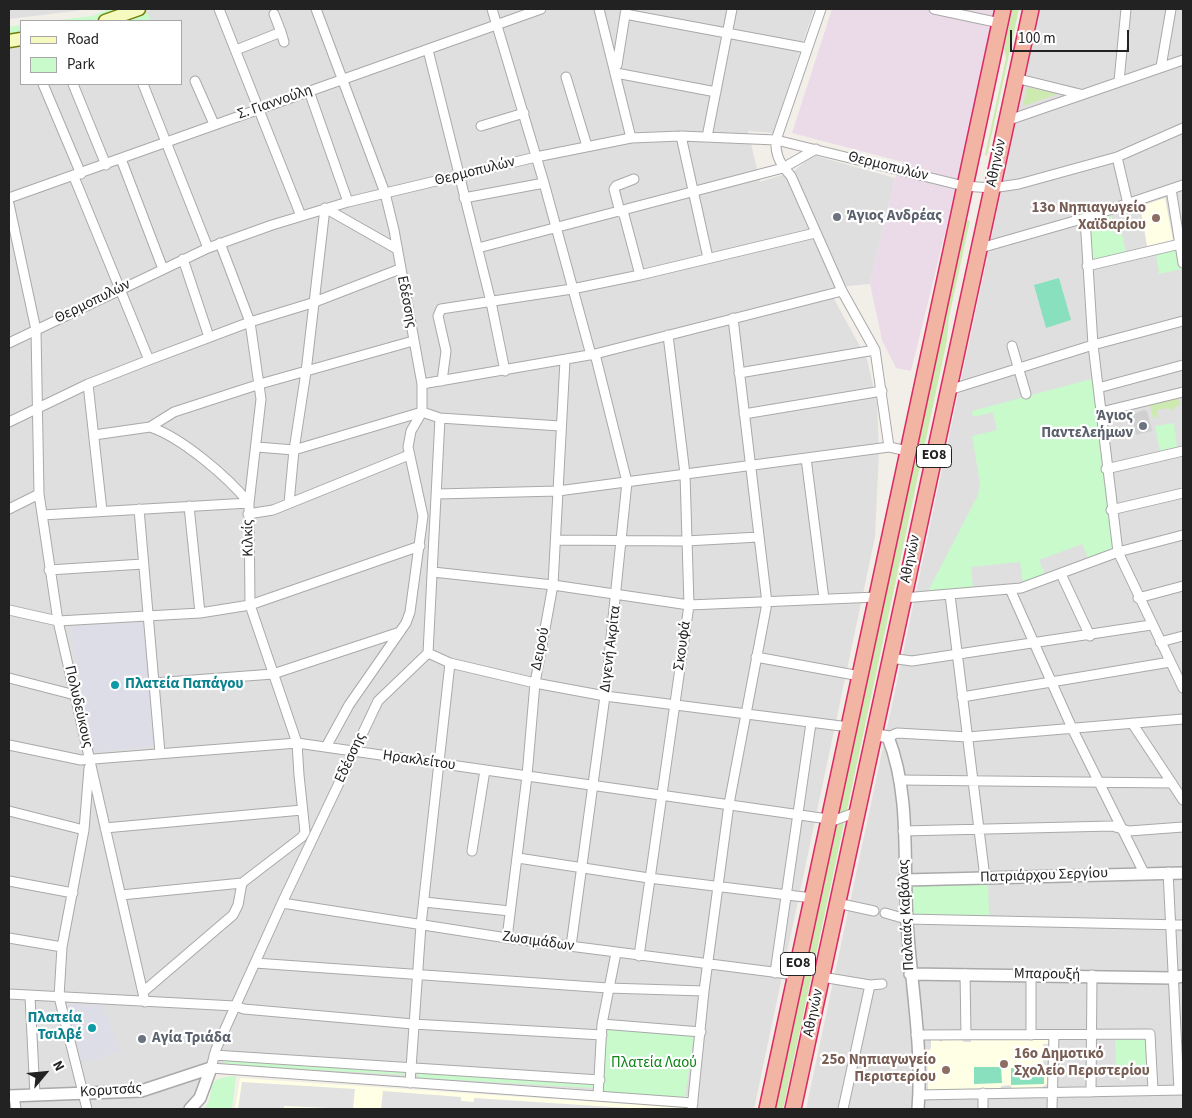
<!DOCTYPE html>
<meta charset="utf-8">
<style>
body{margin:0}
#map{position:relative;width:1192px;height:1118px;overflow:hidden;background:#f2efe9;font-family:"Source Sans 3",sans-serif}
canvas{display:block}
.frame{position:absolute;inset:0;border:10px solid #222;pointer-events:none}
.legend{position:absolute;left:20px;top:20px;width:162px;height:65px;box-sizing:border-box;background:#fff;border:1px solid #a7a7a7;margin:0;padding:6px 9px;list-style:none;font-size:15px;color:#222}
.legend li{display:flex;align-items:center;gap:10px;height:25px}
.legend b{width:25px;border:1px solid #a7a7a7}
.north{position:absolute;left:20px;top:1048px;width:50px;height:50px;-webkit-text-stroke:4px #fff;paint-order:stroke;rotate:62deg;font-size:14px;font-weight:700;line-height:20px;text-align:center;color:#222}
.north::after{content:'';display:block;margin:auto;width:18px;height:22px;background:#222;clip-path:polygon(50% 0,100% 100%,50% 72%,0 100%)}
.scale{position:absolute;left:1010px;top:30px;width:119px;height:22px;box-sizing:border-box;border:2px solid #222;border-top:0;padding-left:6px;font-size:15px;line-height:18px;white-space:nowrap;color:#222;-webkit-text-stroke:4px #fff;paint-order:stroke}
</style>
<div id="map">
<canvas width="1192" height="1118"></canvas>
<div class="frame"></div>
<ul class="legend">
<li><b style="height:6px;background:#f7fabf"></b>Road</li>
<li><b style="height:14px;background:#c8facc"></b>Park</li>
</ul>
<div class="north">N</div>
<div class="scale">100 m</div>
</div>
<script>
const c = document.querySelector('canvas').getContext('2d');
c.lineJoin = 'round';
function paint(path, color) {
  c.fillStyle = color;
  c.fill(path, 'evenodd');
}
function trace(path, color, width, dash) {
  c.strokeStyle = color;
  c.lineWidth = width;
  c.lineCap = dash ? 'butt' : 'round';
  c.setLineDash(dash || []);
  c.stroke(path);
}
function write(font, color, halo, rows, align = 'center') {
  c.font = font + ' "Source Sans 3",sans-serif';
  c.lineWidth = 4.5;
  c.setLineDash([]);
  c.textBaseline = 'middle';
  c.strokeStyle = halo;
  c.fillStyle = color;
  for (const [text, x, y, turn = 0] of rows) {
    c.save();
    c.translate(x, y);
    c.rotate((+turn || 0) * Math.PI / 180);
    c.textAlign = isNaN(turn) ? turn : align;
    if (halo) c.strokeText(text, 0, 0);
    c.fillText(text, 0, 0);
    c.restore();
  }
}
const residential = new Path2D(`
 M9,9H91L9,19Z
 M154,9H814L773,133L748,131L760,182L794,171L813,155L895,178L870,284L828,288L867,359L877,403L879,452L875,537L754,1109H697L698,1097L217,1065L191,1104L184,1109H9V48L21,45V84H181V21H119Z
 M1040,9H1183V1109H806Z`);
const industrial = new Path2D(`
 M832,9H995L959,176L911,371L896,368L882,340L870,284L895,178L903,162L792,133Z`);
const education = new Path2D(`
 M1165,198L1173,240L1147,246L1140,206Z
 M938,1039L941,1042L944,1039H961L964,1042H971V1039H1048V1044H1043V1063L1047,1067V1084L1040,1088H1012L1010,1085L1002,1086L1000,1088L928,1090L927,1053L931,1048V1040Z
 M240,1078L686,1108L235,1109Z`);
const religious = new Path2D(`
 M1143,410L1147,411L1152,431L1136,435L1132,415Z`);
const grass = new Path2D(`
 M1012,9H1019L987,156L985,155L1006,58L1004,49Z
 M1027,87L1058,94L1023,106Z
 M966,220L970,221L949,317L947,340L847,810L839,814Z
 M1178,398L1180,405L1176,406L1172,411L1168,408L1158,410V417L1153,418L1150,405Z
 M845,819L783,1109H776L837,824Z`);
const park = new Path2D(`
 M109,9H127L92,21H50L93,16Z
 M148,13L151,21H128Z
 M21,25V34L9,36V27Z
 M1111,215L1115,235L1122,234L1126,253L1091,260L1088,223Z
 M1176,248L1182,269L1159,274L1156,254Z
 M1095,378L1116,547L1088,558L1082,544L1039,560L1045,575L1023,584L1020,562L971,567L973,587L927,593L978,495L980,483L972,436L997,430L993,412L973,417L972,411Z
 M1174,423L1177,447L1160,451L1155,426Z
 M988,881L989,915L912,917L910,885Z
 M606,1030L694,1035L685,1097L602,1093Z
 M1145,1038L1147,1066L1116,1068L1115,1039Z
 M221,1059L405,1070L407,1075L227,1065Z
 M420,1072L593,1084L594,1088L420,1078L417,1076Z
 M236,1076L232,1109H204C219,1092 199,1078 236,1076Z`);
const pitch = new Path2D(`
 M1059,278L1071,320L1046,328L1034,285Z
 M974,1067H1001L1002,1083L974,1084Z
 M1011,1068H1044V1084L1011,1085Z`);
const parking = new Path2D(`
 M242,1082L355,1089L353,1109L284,1106V1109H238Z
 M383,1091L461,1097V1101L474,1102V1098L643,1109H381Z`);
const plaza = new Path2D(`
 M143,622L155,745L94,753L70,626Z
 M67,1004L102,1005L121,1051L81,1063Z`);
const minor = new Path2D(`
 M219,9L301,216
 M316,9L385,193L394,230L422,384V412L411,431L408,447L423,516L410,612L406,623L349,705L326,747
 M492,9L544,183L591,355
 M599,9L631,138
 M821,9L776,140C775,156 781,165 791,176L842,291L875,350L889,447
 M934,9L1000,23
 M625,14L807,48
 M281,32L284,42
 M236,50L281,32L274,14
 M428,50L491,302L505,371
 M617,65L626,9
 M1161,67L1171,9
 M616,73L716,92
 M566,77L587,146
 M1015,78L1080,94
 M195,81L214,124
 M1119,81L1126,9
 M43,84L81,174
 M73,84L106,165
 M143,84L208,248
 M309,91L348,202
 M1006,121L1183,60
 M481,126L524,113
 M681,136L708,258
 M707,137L732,9
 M1117,157L1128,204
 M121,159L163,269
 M74,177L149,360
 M1171,189L1183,263
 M9,198L541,9
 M464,198L544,183
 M9,204L36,330L39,494L58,621L145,1002
 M623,211L640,275
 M620,212L614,189L616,186L634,179
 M1085,218L1093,345L1118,552L1183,688
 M220,243L250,322L261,399L249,503L250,605L297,743L299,775L305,832
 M478,248L783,168L816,149
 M977,249L1085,218L1183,185
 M183,259L209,337
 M1087,266L1180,244
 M9,343L208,248L272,225L348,202L536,157L631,138L681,136L776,140L964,186L992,188L1019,184L1117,157L1183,128
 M1012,346L1026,394
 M739,373L875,350
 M442,381L446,351L438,316L441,309L572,289L640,275L815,233
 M88,384L102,511
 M422,384L595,354L842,291
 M1098,388L1183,365
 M949,390L1093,345L1183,321
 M422,412L440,418L560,426
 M1101,412L1183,392
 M744,414L882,391
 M440,418L428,653L378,701L282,903L216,1049L211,1068L693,1103
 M9,422L88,384L149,360L250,322L312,303L400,269
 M150,427C181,437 228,477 249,503
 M94,435L150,427L174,412L260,384L413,341
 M257,447L294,450L422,412
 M806,458L824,599
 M1106,469L1183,451
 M437,494L558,491L889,447L908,451
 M289,503L294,450L306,372L325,208L397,249
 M189,506L200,613
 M9,509L39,494
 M139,509L160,753
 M1111,510L1183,493
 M248,514L273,510L409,455
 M42,515L249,503
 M556,540L686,541L759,537
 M49,570L143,564
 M433,572L553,585L689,605L877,597
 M1061,574L1090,636
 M1010,589L1072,728L1144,873
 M950,595L985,878
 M903,598L1021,588L1118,552L1183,535
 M1138,598L1183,586
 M9,610L58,621L200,613L250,605L420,546
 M1160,642L1183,636
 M428,653L450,663L535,683L605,696L849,727
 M756,657L860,676
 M890,658L912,661L1151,625
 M9,678L75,695
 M154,683L273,674L400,632
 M962,697L1170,662
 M1132,723L1183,800
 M888,737L897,733L968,737L1183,719
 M9,745L81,760L297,743L835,820L857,812
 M899,780L1172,783
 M9,811L84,830
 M105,828L302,810
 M903,831L1112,826L1129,831L1183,827
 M472,851L485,770
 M518,858L649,878L812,898
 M1168,872L1179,1090
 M9,881L73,893
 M121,895L242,883L302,837L305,832
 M424,902L510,911
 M282,903L507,938L796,975
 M837,903L874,911
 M885,913L906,919L1183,925
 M9,938L62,947
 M507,938L527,776L535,683L553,585L565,360
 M571,946L605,696L627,482L595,354
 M639,956L689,605L685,474L668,335
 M255,963L608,988L704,991
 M775,973L811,723
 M965,974L966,1035
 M1031,975V1035
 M822,977L870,985L882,984
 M143,992L233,915L238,905L242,883
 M9,994L235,1006L244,1009L413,1024L602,1035
 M30,996L35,1095
 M602,1024L701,1032
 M916,1035L1150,1034L1153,1090
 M214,1055L600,1080
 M410,1083L421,925L450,663
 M1091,1092L1092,975
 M919,1095L1183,1090
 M14,1096L16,1109
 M598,1096L602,1024L616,953
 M87,1109L59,997L62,947L84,830L89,768
 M692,1109L704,991L729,804L767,603L733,318
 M843,1109L870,985
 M983,1109V1093
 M1052,1109L1054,1035`);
const tertiary = new Path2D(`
 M873,734L888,737C911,795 903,862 907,922C911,984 923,1048 918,1109
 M905,880L1183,873
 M910,974L1172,978L1183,976
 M9,1096L141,1091L211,1068
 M190,1109L200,1098L211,1068`);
const secondary = new Path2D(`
 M105,21L139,9
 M9,41L21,39`);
const trunk = new Path2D(`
 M767,1109L1003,9
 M793,1109L1031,9`);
const markers = [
 [837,217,5,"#6b7280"],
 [1156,218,5,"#8d6e63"],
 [1143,426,5,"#6b7280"],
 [115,685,5,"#0f9aa8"],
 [92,1028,5,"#0f9aa8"],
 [142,1039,5,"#6b7280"],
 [1004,1064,5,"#8d6e63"],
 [946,1070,5,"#8d6e63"]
];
const shields = [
 [934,456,35],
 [798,964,35]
];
const shieldNames = [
 ["ΕΟ8",934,456],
 ["ΕΟ8",798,964]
];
const streetNames = [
 ["Σ. Γιαννούλη",275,103,-19],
 ["Αθηνών",997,163,-78],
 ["Θερμοπυλών",888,167,14],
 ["Θερμοπυλών",475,172,-14],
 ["Θερμοπυλών",93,302,-26],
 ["Εδέσσης",406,302,79],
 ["Κιλκίς",249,538,-91],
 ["Αθηνών",911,559,-78],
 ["Σκουφά",683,646,-82],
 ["Δειρού",541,649,-79],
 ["Διγενή Ακρίτα",611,649,-83],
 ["Πολυδεύκους",78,707,77],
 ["Εδέσσης",351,758,-65],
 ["Ηρακλείτου",419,761,8],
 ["Πατριάρχου Σεργίου",1044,876,-2],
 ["Παλαιάς Καβάλας",907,915,-93],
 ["Ζωσιμάδων",538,942,8],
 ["Μπαρουξή",1047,975,1],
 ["Αθηνών",814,1013,-78],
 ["Κορυτσάς",111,1091,-4]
];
const educationNames = [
 ["13ο Νηπιαγωγείο",1146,209],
 ["Χαϊδαρίου",1146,226],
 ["16ο Δημοτικό",1014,1055,"left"],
 ["Σχολείο Περιστερίου",1014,1072,"left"],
 ["25ο Νηπιαγωγείο",936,1061],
 ["Περιστερίου",936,1078]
];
const worshipNames = [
 ["Άγιος Ανδρέας",847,217],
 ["Άγιος",1133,417,"right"],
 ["Παντελεήμων",1133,434,"right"],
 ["Αγία Τριάδα",152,1039]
];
const cultureNames = [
 ["Πλατεία Παπάγου",125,685],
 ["Πλατεία",82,1019,"right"],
 ["Τσιλβέ",82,1036,"right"]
];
const parkNames = [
 ["Πλατεία Λαού",654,1064]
];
paint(residential, '#e0dfdf');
paint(industrial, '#ebdbe8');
paint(education, '#ffffe5');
paint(religious, '#d0d0d0');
paint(grass, '#cdebb0');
paint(park, '#c8facc');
paint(pitch, '#88e0be');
paint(parking, '#e2e2e2');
paint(plaza, '#dddde8');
trace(minor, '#a9a9a9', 11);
trace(tertiary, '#a9a9a9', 14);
trace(secondary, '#707d05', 15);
trace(trunk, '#dc2a67', 18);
trace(minor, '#fff', 9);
trace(tertiary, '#fff', 11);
trace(secondary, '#f7fabf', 12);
trace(trunk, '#f2b4a3', 15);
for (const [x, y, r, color] of markers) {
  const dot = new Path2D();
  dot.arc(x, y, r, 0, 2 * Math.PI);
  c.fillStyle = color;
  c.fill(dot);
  trace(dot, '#fff', 2);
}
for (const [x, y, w] of shields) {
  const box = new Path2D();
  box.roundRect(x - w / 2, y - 11.5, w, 23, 4);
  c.fillStyle = '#fff';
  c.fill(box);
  trace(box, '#222', 1);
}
write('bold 14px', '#222', null, shieldNames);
write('15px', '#222', '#fff', streetNames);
write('bold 15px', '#785e54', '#fff', educationNames, 'right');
write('bold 15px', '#5b616d', '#fff', worshipNames, 'left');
write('bold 15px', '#0d838f', '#fff', cultureNames, 'left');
write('15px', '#0c8416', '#fff', parkNames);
</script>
